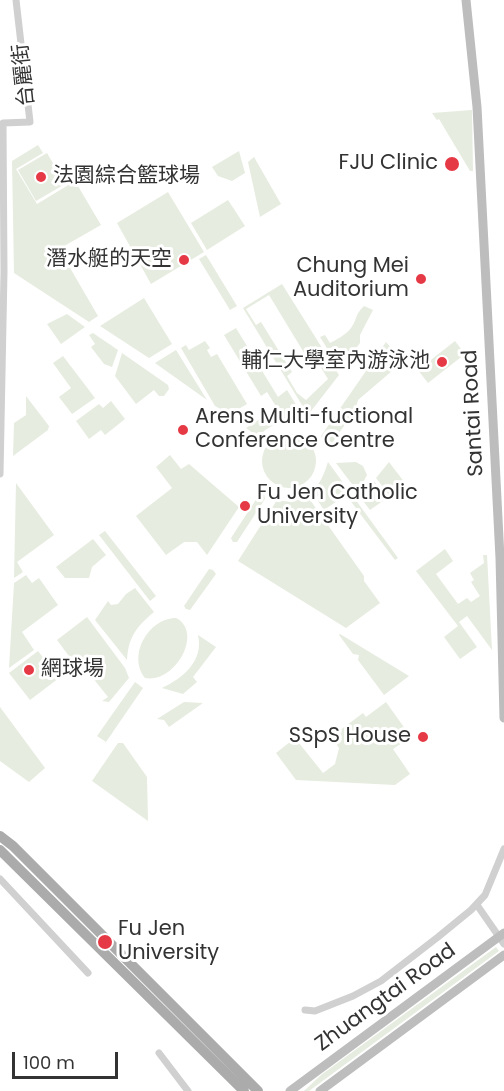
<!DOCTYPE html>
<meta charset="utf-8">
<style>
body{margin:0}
#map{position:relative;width:504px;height:1091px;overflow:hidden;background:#fff;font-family:Poppins,sans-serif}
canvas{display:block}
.scale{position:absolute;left:12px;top:1052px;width:106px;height:27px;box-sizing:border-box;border:3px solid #333;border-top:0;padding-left:8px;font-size:18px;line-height:21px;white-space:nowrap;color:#333;-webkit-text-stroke:4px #fff;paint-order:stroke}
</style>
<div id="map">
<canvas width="504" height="1091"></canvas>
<div class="scale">100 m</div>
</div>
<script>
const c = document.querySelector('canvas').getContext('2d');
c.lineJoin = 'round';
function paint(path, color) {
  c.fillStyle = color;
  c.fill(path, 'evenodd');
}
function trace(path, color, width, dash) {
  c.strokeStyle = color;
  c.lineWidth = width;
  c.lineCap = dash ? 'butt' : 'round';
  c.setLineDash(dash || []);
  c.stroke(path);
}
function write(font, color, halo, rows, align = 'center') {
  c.font = font + ' Poppins,"Noto Sans TC",sans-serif';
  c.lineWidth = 6;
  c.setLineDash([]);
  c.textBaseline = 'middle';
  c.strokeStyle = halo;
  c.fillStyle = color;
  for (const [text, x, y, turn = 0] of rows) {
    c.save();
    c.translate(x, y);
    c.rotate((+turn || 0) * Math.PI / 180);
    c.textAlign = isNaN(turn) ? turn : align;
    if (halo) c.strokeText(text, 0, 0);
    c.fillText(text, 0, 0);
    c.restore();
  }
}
const green = new Path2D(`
 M472,110L473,171H470L439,119L437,120L432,113Z
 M38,145L43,153L16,169L37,204L75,181L101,225L59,249L98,316L89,322L14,273L12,161Z
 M239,151L245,173L232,181L218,176L212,167Z
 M47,153L65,184L36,201L18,170Z
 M254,157L281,204L260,217L248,162Z
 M168,192L204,252L151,284L117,223Z
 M228,200L245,226L207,250L191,223Z
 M206,255L237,306L230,310L199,259Z
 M282,284L339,375L308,415L243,308ZM269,295L309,361L315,358L328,379L306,400L297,393L287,376L292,372L261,322L256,325L246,309Z
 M144,298L172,344L149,358L100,326Z
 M364,306L373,310L360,335V343L340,369L320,337L325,335L330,343C336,340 347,334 351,328C357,320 355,314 364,306Z
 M67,314L85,327L61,344L47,324Z
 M236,328L278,397L287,390L306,421L304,424C285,420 271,422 258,437L246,428L277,408L267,392L261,396L224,335Z
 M93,333L118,350L112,367L104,364L91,347L95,344L89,335Z
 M205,341L210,348L207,350L211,357L217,354L247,404L230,414L215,406L181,348L186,345L189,350Z
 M455,341L465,354L428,383L418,370Z
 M386,342L397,355L392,371L358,400L355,410L328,449L321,436Z
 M176,350L207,400L155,363Z
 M122,353L168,385L169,389L164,396H159L154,390L136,404L115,376Z
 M63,356L95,398L72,414L59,397L71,388L53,363Z
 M26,396L49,426L48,430L13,456L14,423L26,415Z
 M111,401L125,419L105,435L101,430L89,439L76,421L99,404L103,408Z
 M262 461a27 27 0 1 1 54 0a27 27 0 1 1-54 0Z
 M170,455L181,469L189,464L239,507L207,555L197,542H184L166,555L136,516L172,488L156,467Z
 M328,462L398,558L395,560L346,495L324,510L318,501V497L312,491C321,483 324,474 328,462Z
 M356,462L363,466L367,475L358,492L336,463Z
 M389,462L405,483L389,495L376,478Z
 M374,481L387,498L370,510L360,497Z
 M16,483L54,535L17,562L23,572L14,578Z
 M264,494L265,499L237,542H233L231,538L259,495Z
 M308,497L364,576V581L380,603L346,628L238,561L277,500L291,502Z
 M105,531L156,596L150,601L99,535Z
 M93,539L106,555L92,567L89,578H65L56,567Z
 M445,549L453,561L436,574L458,604L467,598L471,602L480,596L471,582L474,580L470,573L484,563L483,555H487L492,650L467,616L459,622L477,647L460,659L444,637L458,626L416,571Z
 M209,569L213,570L216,574L190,610L186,609L184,606Z
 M26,575L32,583L39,578L58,605L22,632L34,650L9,668L14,583Z
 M135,588L154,612C137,626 128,637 127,660L95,620L108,601L111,605L118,604L126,594Z
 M87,617L125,668L129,678L109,702L102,701L108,697L88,672L83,675L57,640Z
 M176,618C204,632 175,684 145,678C127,655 149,618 176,618Z
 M340,634L409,676L384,695L358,660L359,655L353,654L339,635Z
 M198,635L216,647L193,677L197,682L183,694L162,688C183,678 204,661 198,635Z
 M38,651L59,678L30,700L9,673Z
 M135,682L143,688L106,742L97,736Z
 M184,702L203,703L169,727L164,720L157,719Z
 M386,702L411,737L393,749L410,774L395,785L296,780L276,753L295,738L323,773L335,764L339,748L331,737L363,713L366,717Z
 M0,707L45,768L29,782L0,761Z
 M118,743H123L147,777L148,821L92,781Z
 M496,947L499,951L309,1091H304L321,1075Z`);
const street = new Path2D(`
 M0,474L4,272L3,123L30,122L16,0
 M0,879L88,973
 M477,905L504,944
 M305,1010L315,1011L353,996L381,981L438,937L471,910L485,895L504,849
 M159,1053L188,1091`);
const secondary = new Path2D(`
 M466,0L477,107L500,558L504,718
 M290,1091L504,933
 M320,1091L504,955`);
const primary = new Path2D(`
 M0,836L13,846L258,1091
 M0,850L244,1091`);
const markers = [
 [452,164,8,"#e63946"],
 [41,177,6,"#e63946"],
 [184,260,6,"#e63946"],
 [421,279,6,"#e63946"],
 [442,362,6,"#e63946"],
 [183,430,6,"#e63946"],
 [245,506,6,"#e63946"],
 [29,670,6,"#e63946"],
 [423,737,6,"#e63946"],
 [105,942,8,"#e63946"]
];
const streetNames = [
 ["台麗街",25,75,-96],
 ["Santai Road",474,413,-93],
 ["Zhuangtai Road",386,998,-36]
];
const poiNames = [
 ["FJU Clinic",438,164],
 ["法園綜合籃球場",53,177,"left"],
 ["潛水艇的天空",172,260],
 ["Chung Mei",409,267],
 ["Auditorium",409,291],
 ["輔仁大學室內游泳池",430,362],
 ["Arens Multi-fuctional",195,418,"left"],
 ["Conference Centre",195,442,"left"],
 ["Fu Jen Catholic",257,494,"left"],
 ["University",257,518,"left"],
 ["網球場",41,670,"left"],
 ["SSpS House",411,737],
 ["Fu Jen",118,930,"left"],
 ["University",118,954,"left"]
];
paint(green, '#e6ecdf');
trace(street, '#d0d0d0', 7);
trace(secondary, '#bdbdbd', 9);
trace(primary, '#ababab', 10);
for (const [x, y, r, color] of markers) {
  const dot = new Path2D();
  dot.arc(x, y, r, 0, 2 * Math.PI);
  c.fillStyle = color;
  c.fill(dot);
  trace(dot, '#fff', 2);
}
write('21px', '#333', '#fff', streetNames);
write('21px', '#333', '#fff', poiNames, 'right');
</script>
